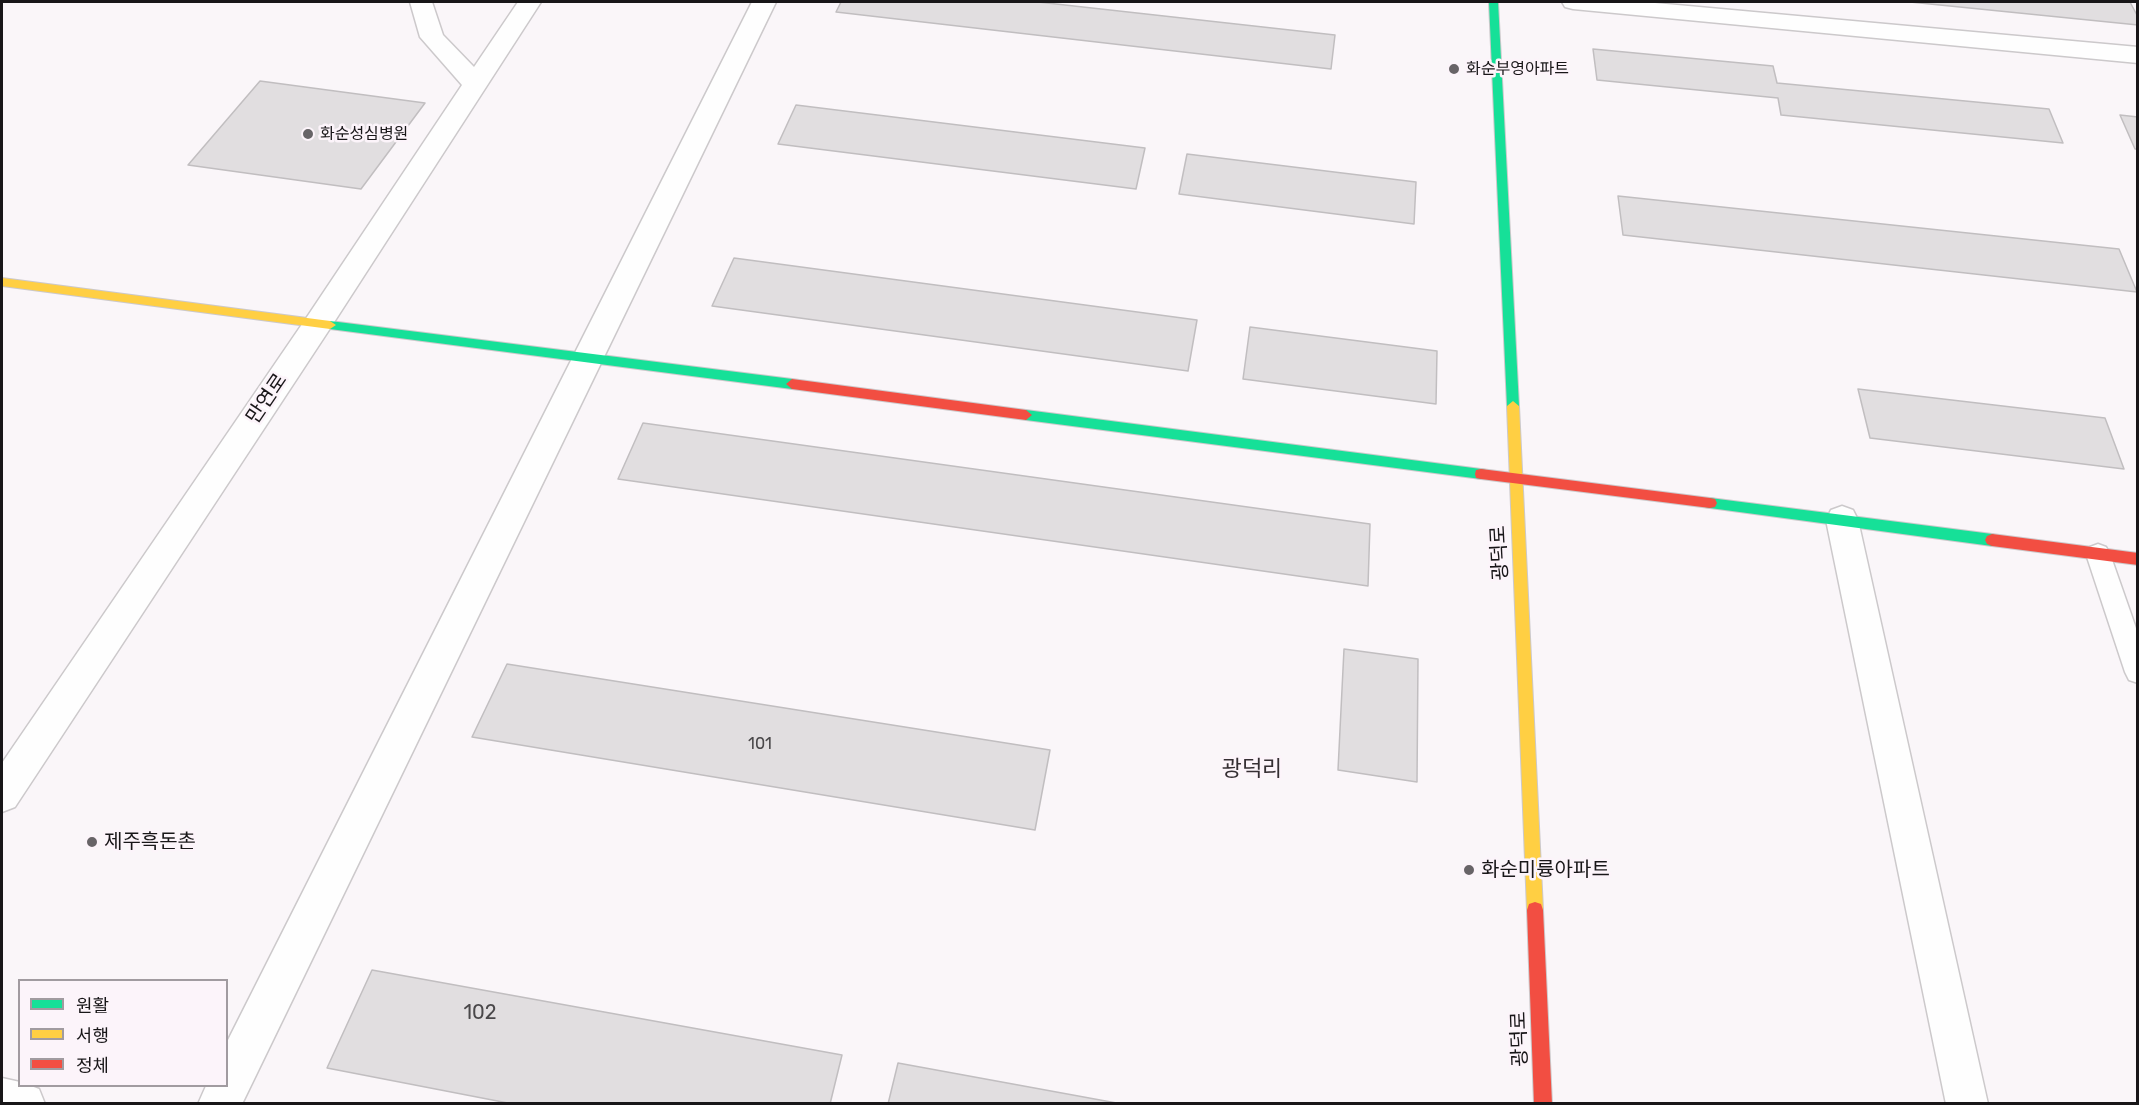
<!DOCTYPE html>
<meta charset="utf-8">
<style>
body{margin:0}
#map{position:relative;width:2139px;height:1105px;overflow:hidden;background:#faf6f9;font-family:Rubik,"Noto Sans KR",sans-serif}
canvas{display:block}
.frame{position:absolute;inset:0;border:3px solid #181618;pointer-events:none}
.legend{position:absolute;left:18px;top:979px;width:210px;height:108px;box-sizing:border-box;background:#fcf4fa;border:2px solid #a19ba0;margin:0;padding:8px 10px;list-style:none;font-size:18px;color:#181618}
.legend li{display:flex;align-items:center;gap:12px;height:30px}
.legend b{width:30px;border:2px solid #a19ba0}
</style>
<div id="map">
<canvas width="2139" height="1105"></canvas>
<div class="frame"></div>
<ul class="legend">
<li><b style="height:8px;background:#16e098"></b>원활</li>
<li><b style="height:8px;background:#ffcf43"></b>서행</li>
<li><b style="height:8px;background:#f24e42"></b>정체</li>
</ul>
</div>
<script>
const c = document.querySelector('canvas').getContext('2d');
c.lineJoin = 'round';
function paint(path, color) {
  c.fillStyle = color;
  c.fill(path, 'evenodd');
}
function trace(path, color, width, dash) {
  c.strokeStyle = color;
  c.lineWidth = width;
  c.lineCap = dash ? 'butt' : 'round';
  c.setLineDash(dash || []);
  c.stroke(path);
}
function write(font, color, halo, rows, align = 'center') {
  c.font = font + ' Rubik,"Noto Sans KR",sans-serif';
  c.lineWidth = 5;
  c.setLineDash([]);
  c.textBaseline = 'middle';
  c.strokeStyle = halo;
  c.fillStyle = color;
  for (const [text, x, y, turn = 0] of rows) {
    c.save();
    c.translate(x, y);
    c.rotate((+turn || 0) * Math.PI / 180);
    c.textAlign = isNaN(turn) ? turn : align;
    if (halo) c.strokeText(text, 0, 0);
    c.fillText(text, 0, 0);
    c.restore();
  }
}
const building = new Path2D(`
 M841,2H1038L1335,35L1331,69L836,12Z
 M1910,2H2130L2138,17V25Z
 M1593,49L1773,66L1777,83L2049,109L2063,143L1781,115L1778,98L1597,80Z
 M260,81L425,103L361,189L188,165Z
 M796,105L1145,148L1136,189L778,144Z
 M2120,115L2138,117V149H2135Z
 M1187,154L1416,182L1414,224L1179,194Z
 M1618,196L2119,249L2137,292L1623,235Z
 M734,258L1197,320L1188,371L712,306Z
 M1250,327L1437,351L1436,404L1243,379Z
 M1858,389L2105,418L2124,469L1870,438Z
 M643,423L1370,524L1368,586L618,479Z
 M1344,649L1418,659L1417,782L1338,770Z
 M507,664L1050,750L1035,830L472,737Z
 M372,970L842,1055L830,1104H513L327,1068Z
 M898,1063L1122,1104H888Z`);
const lane = new Path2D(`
 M2098,544L2106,547L2110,554L2138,634V683L2129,680L2125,672L2086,554L2090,547Z`);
const street = new Path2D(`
 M410,2H432L443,35L474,67L518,2H541L329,330L15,807L2,812V763L309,314L462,85L420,37Z
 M752,2H776L242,1104H198L206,1086H226V1044Z
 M1562,2H1644L2138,47V63L1573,9L1565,7Z
 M1842,506L1853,510L1858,520L1988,1104H1946L1826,520L1831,510Z
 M2,1078L20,1082V1086H31L39,1089L45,1104H2Z`);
const fast = new Path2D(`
 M1489,2H1498L1519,406L1513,411L1507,406Z
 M330,321L792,379L798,384L792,389L330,329L324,325Z
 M1026,410L1481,469L1486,470L1487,474L1486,478L1481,479L1026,420L1020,415Z
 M1710,498L1992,534L1997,536L1999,540L1997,544L1992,546L1710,508L1705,507L1703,503L1705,499Z`);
const slow = new Path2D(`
 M2,278L330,321L336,325L330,329L2,286Z
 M1513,401L1519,406L1543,910L1541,916L1535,918L1529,916L1527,910L1507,406Z`);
const jam = new Path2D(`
 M792,379L1026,410L1032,415L1026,420L792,389L786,384Z
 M1481,469L1710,498L1715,499L1717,503L1715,507L1710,508L1481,479L1476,478L1475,474L1476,470Z
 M1992,534L2138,553V565L1992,546L1987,544L1985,540L1987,536Z
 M1535,902L1541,904L1543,910L1552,1104H1534L1527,910L1529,904Z`);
const markers = [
 [1454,69,6,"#676467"],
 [308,134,6,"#676467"],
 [92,842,6,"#676467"],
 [1469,870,6,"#676467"]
];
const farPoinames = [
 ["화순부영아파트",1466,69],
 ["화순성심병원",320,134]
];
const numberNames = [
 ["101",760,744]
];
const streetNames = [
 ["만연로",267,399,-56],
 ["광덕로",1500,553,-93],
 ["광덕로",1520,1039,-92]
];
const poiNames = [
 ["제주흑돈촌",104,842],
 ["화순미륭아파트",1481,870]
];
const nearNumbernames = [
 ["102",480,1013]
];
const quarterNames = [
 ["광덕리",1252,770]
];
paint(building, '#e1dee0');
trace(building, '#c1bec0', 1.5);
trace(lane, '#ccc9cb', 3);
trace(street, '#ccc9cb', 3);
trace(fast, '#ccc9cb', 2);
trace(slow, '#ccc9cb', 2);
trace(jam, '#ccc9cb', 2);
paint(lane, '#fefefe');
paint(street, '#fefefe');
paint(fast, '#16e098');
paint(slow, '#ffcf43');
paint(jam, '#f24e42');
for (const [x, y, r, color] of markers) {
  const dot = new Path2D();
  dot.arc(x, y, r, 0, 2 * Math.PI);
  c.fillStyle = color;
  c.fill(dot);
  trace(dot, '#fcf4fa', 2);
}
write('16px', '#181618', '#fcf4fa', farPoinames, 'left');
write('16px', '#4a484a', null, numberNames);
write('20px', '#181618', '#fcf4fa', streetNames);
write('20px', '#181618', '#fcf4fa', poiNames, 'left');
write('20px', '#4a484a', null, nearNumbernames);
write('22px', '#352f33', '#fcf4fa', quarterNames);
</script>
